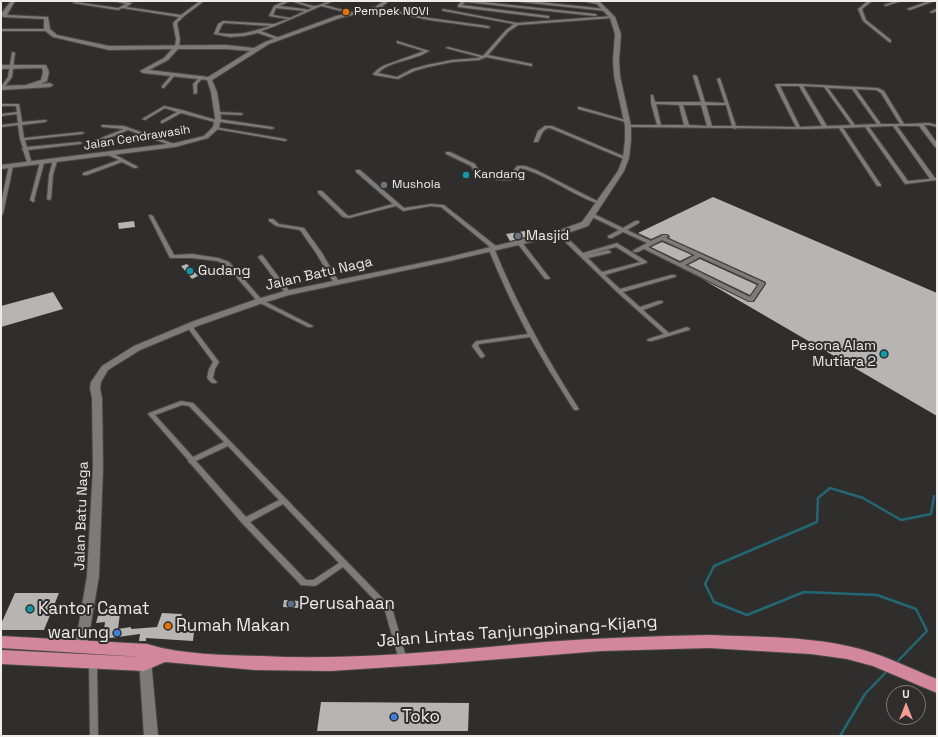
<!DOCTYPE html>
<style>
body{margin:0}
#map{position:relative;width:938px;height:737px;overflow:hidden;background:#302e2c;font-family:"Space Grotesk",sans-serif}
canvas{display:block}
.frame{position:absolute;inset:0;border:2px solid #edeceb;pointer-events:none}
.north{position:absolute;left:886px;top:685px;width:40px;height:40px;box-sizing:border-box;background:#302e2c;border:1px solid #7c7a78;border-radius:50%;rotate:0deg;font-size:11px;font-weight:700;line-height:16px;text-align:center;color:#edeceb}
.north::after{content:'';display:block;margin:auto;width:14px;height:18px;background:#f59c95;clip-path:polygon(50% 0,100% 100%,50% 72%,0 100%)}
</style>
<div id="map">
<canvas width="938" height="737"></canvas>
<div class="frame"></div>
<div class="north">U</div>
</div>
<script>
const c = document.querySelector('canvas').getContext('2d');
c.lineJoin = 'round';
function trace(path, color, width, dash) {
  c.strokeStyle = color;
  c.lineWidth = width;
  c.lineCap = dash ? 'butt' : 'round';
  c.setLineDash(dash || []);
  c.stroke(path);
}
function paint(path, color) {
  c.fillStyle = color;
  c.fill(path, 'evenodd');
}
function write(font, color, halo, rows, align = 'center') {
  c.font = font + ' "Space Grotesk",sans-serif';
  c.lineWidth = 4;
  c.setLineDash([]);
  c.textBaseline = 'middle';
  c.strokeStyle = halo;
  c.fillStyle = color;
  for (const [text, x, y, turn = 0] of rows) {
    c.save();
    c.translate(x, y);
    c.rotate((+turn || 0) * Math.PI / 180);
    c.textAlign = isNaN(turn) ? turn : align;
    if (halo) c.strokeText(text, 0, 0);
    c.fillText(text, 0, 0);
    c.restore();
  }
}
const stream = new Path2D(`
 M896,663L927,631L916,609L877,595L804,592L747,615L714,602L705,584L714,566L817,522L818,498L830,488L863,498L901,520L931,514L934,496
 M840,736L865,694L888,670`);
const building = new Path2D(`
 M713,197L937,293V416L702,279L749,302H754L766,284V282L669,238L670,236L667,234H662L651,239L638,233Z
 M134,221L135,227L119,229L118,223Z
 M525,231L529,236L510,241L506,234Z
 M662,242L692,255L680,261L651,247Z
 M700,259L757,285L750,295L688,265Z
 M187,264L198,276L192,279L181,266Z
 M53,292L63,309L1,327V306Z
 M15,593H59L44,630H1V624Z
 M284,600L300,601L298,608L283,607Z
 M120,613L118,629L131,627V629L157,627L162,613L182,614L176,632H194L193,641L146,638V641H139L140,634L103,639L105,622L96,623L98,616Z
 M321,702L469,703L468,731H317Z`);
const street = new Path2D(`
 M113,1H122L132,3L126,7L181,15L200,1H204L183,17L177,23L180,39L179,47L177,48L175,47L176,39L173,23L179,17L122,8L118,10L73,3L75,2L118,8L126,4Z
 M285,1H290L279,6L305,9L307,10L312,8L291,1C299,1 306,5 314,6C320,6 326,1 333,1L324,5L355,13L353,14L321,6L275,26L261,31L279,38L280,39L278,40L258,33L244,36L230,37L214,34L218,24L223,21L274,24L288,19L269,16L274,6ZM276,8L305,11L290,18L273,15ZM224,23L270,26C252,32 238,36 218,33L222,25Z
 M462,1H474L595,14L597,15L595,16L465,2L462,5L549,16V18H548L458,7V5Z
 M518,1H530L606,9L608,10L606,11L520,2Z
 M581,1H590L599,3L597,4Z
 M868,1H872L862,9L866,20L891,40V42H889L863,21L858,9Z
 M896,1H901L886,6L884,5Z
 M929,1H934L910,10L907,9Z
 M377,7L429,18L488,26L490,27L488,28L429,20L376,9L375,8Z
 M443,9L517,23L612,16L614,17L612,18L518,25L508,32L488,55L532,64V66H531L486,57L479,60L452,62L428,67L414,71L398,79L374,75L373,74L377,70L383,66L424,51L397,43V41L429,51C414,61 391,60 378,73L397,77L412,69L427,65L452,60L478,58L480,57L446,48L448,47L483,56L506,30L514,24L444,11L442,10Z
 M936,9H937V11L932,13L930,12Z
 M1,29H47L49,30L47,31H1Z
 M12,52L15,53L12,77L3,89H1V87L8,77Z
 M173,73L176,74L164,88H162V86Z
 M694,75L697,76L705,102L725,103L717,79L720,78L736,126L796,127L775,85L776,84H800L878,88L884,91L904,124L929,123L937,125V127L929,125H924L937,143V147H935L919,126H897L935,178H937V180L905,184L865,127L843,128L881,185V186H877L839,128L807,129L737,128L735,129L733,128L627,127V125H657L651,103V95H653L655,102H701L693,76ZM780,86H799L822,126L800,127ZM803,86L824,87L851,125L827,126ZM828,88L852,89L877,124L855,125ZM856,89L876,90L881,93L900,124H881ZM656,104L679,105L684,125H661ZM683,105H701L707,126L689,125ZM706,105H726L732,126H712ZM893,126L930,179L908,181L869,127Z
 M201,76L204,77L197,84V93L194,94L193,84Z
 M1,104H19L22,122L45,120L47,121L45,122L22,125L24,138L82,132L84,133L82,134L25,140L27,147L80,142L82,143L80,144L28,150L32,164L30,165H28L23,150L22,149L23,148L20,139L18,125L1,127V125L18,123L17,114L1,116V114L17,112L16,106H1Z
 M164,106L182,110L216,120L218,119L272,127L274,128L272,129L220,122L219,123H218L181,113L163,123H161V121L177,112L165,108L145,120L142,119Z
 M578,107H580L629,121L626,122L578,109Z
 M217,112L241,113L243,114L241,115L218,114H217Z
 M102,125L124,126L177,145L173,146L128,130L90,146H86V144L124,129L103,127L101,126Z
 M545,126H552L628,158L626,159H624L550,128C543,128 541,136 538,142H534V141L538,131Z
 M214,127L285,139L287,140L285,141L216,129H214Z
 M446,152H450L475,164L478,169L500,178H508L517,166H525L536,170L601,203L599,204C581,198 564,187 546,178C538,174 529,170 520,168L511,180H497L474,171L471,166L446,154Z
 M108,153H112L138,167L136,168H134L122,162L87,175H83V173L119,160L108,155Z
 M53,160H55L57,161L53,175L51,199L49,200L47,199L49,175Z
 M40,162H42L44,163L34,200L35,201L33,202L30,200Z
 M9,165H13V166L3,214L1,215V203Z
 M356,170H360L404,208L431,204L444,205L496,246V248H494C517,305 546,358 579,409L578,410H574L549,370L530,337L479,344L478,346L485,356L482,358L480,357L472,346L475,342L477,341L528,334C513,306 500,277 488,248L490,247L441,207L431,206L403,211L396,206L349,218L343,217L318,193V191H322L347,215L349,216L393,204L356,172Z
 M590,214H594L623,228L635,221H639V223L627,230L651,241L663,235H667L668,236L666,238L765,283L753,301H749L644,249L638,252H634L633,251L634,250L647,243L623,232L612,238H608V236L619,230L590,216ZM662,240L695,255L680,263L648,247ZM700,257L759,284L750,297L685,265Z
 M149,215H151L153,216L174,255L192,254L218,258L229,262L262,300L313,326L312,327H308L258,302L225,264L217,261L192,258H170L149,216Z
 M269,219H273L279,224L304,228L322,253L339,282L338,283H334L316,253L300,230L276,226L269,221Z
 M559,231L561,232L583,253L617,243L646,261L647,262L646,263L605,275L620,289L671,275H675L676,276L675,277L623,292L640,307L658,301H662L663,302L662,303L643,310L669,333L687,327L689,328L690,329L689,330L652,341H648L647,340L648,339L664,334L617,292L557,234L556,233ZM616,247L640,262L602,272L588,258L610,253L611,252L610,251L608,250L585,255Z
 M519,240L521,241L549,277L550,278L549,279H545L517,243V241Z
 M261,255L263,256L290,292L291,293L290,294H286L258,257Z
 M190,325L192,326L219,362L215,369L213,378L217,382L216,383H212L207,378L209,369L213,362L187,327Z
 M181,401L193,403L392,608L407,660L406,662L403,663L400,662L399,660L385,611L343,567L317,585L314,586L301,585L242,523L190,463H189L188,460L148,414L149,413ZM182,405L189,406L224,442L193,457L155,415ZM228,446L279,500L246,517L196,461ZM283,504L339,563L313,580H306L250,522Z
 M93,660L96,661L97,663L98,736H90L89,663L90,661Z`);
const secondary = new Path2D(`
 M11,1H15L7,15L48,17L50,29L57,35L109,46L226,45L254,48L265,42L336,16L375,7L384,1H389L379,9L340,18L269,44L212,80L217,92L221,118L219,128L208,138L175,147L1,169V165L175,143L204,136L213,127L215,118L211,92L207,80L143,73L140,71L164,58L172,49L109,50L53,37L44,30V19L3,17L1,14ZM178,49H226L250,51L208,77L149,70L168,60Z
 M594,1H599L615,17L621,34L619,60L620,76L631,126V140L629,158L624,171L588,226L562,235L445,262L289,295L263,303L200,325L140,350L108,370L101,382L100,388L102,398L103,467L99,576L87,647L85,650L81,652L77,650L75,647L87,576L93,467L92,398L90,388L91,382L102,366L134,346L194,321L257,299L285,291L445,258L557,231L582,222L618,171L623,158L625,140V126L614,76L613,60L615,34L610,18Z
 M1,65H46L49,72L47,81L41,84L50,83L53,85L50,87L1,90V86L26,85L41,80L43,72L42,68L1,69Z
 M145,655L149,656L151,660L158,736H144L139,660L141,656Z`);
const highway = new Path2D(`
 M709,635C758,637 812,636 860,649C887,656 911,669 937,679V693L873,666L847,659L811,654L709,648L601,651L438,664L330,671L255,670L165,662L144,671L1,664V650L143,657L1,648V636L147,644C183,655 224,655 261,656C356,661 451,650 545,642C600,638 654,636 709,635Z`);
const markers = [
 [346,12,4,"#e8710a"],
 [466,175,4,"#0f9aa8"],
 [384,185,4,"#6b7280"],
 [518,236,4,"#6b7280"],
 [190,271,4,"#0f9aa8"],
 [884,354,4,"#0f9aa8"],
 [291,604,4,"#5c6f8a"],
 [30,609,4,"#0f9aa8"],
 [168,626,4,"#e8710a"],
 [117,633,4,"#3f7fe0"],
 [394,717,4,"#3f7fe0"]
];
const farPoinames = [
 ["Pempek NOVI",354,12],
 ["Kandang",474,175],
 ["Mushola",392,185]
];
const farStreetnames = [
 ["Jalan Cendrawasih",137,138,-9]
];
const poiNames = [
 ["Masjid",526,236],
 ["Gudang",198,271],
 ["Pesona Alam",876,346,"right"],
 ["Mutiara 2",876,362,"right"]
];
const streetNames = [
 ["Jalan Batu Naga",319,274,-13],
 ["Jalan Batu Naga",82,516,-88]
];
const nearPoinames = [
 ["Perusahaan",299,604],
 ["Kantor Camat",38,609],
 ["Rumah Makan",176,626],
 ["warung",109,633,"right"],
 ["Toko",402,717]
];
const nearStreetnames = [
 ["Jalan Lintas Tanjungpinang-Kijang",517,632,-4]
];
trace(stream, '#236774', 2.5);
paint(building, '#b7b5b2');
trace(street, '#4b4948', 2);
trace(secondary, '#4b4948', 2);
trace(highway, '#4b4948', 2);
paint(street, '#7d7b78');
paint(secondary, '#7d7b78');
paint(highway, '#d3879d');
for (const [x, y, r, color] of markers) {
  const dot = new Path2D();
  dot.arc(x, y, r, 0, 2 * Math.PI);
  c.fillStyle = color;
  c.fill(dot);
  trace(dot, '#302e2c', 1.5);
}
write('12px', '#edeceb', '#302e2c', farPoinames, 'left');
write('12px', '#edeceb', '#302e2c', farStreetnames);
write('14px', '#edeceb', '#302e2c', poiNames, 'left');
write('14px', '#edeceb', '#302e2c', streetNames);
write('17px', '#edeceb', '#302e2c', nearPoinames, 'left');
write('17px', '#edeceb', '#302e2c', nearStreetnames);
</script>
